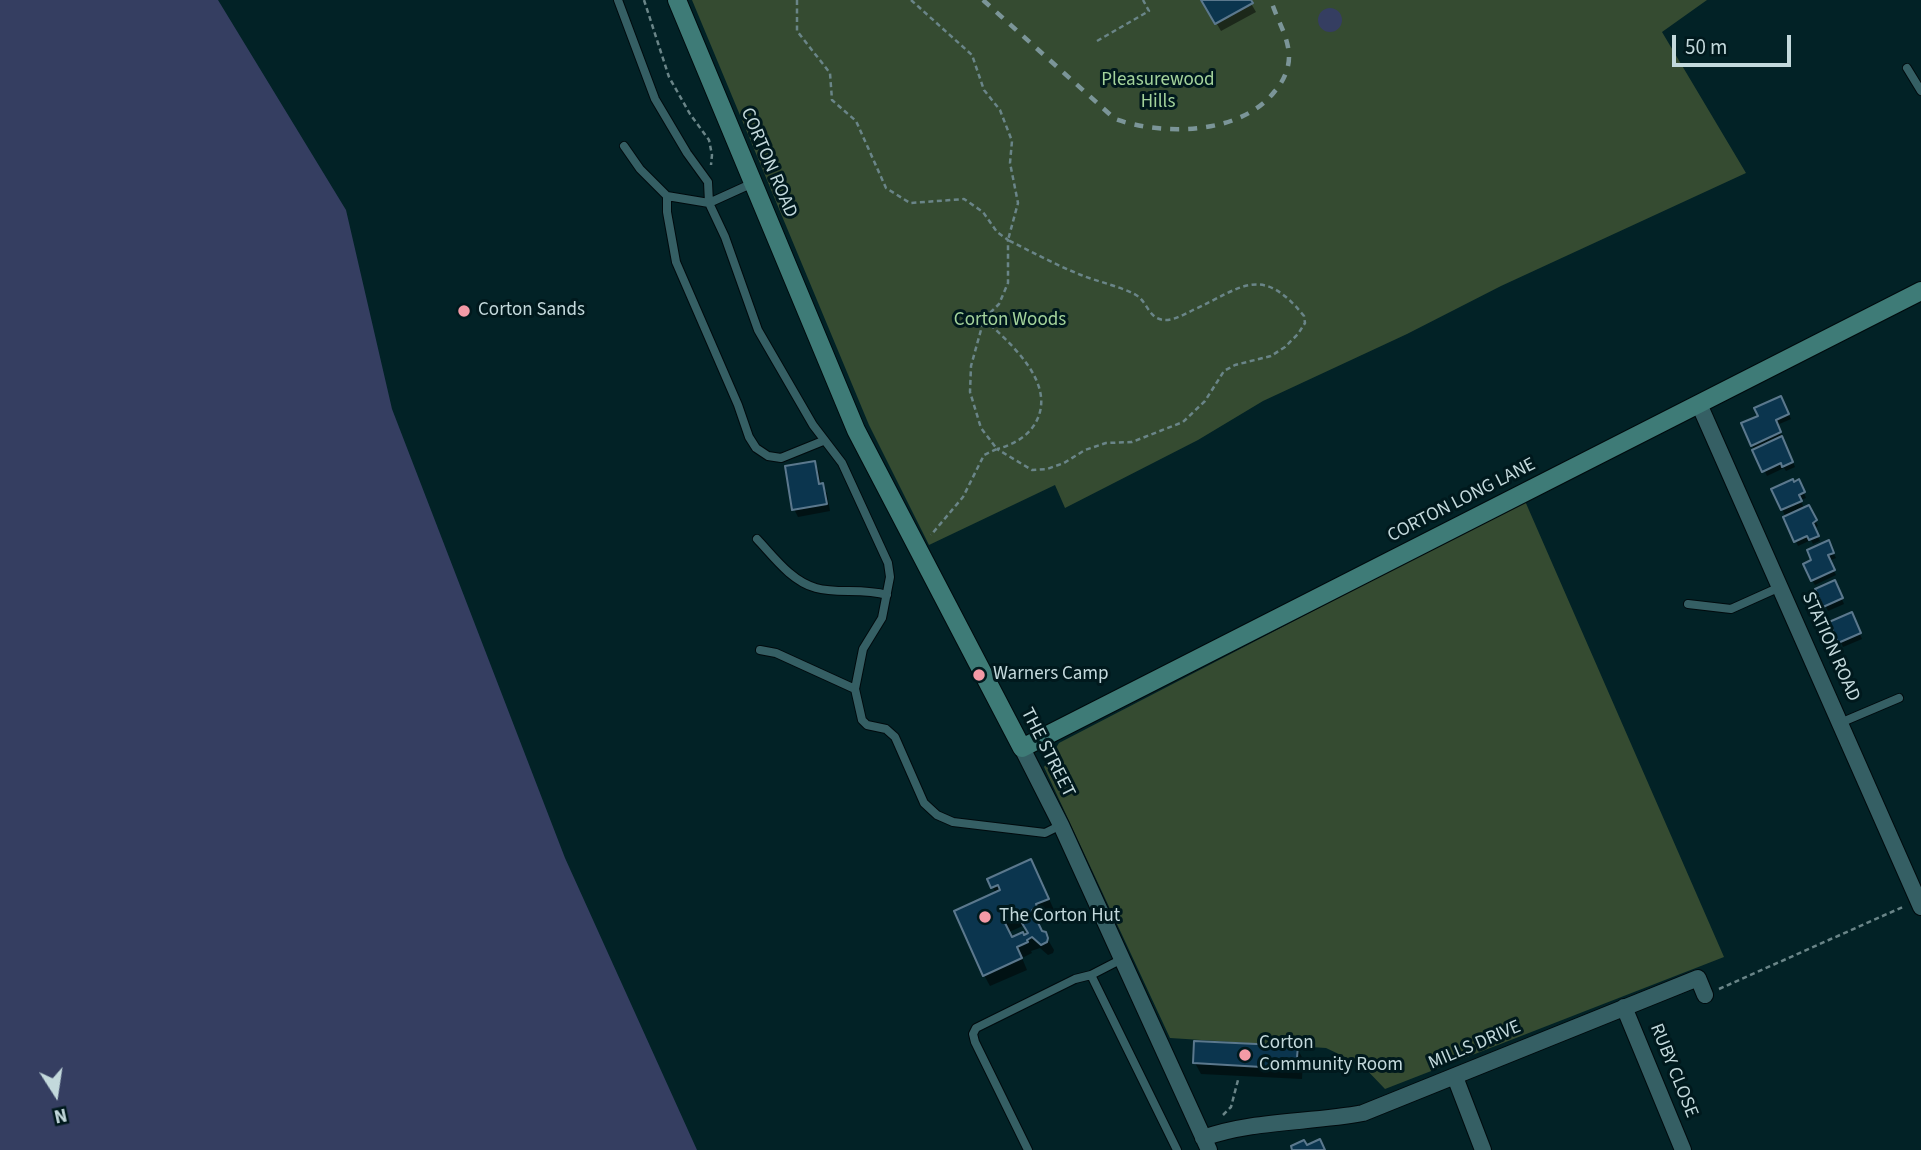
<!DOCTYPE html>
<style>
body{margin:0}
#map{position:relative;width:1921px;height:1150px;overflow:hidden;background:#022226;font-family:"Source Sans 3",sans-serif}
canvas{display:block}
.north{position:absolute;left:21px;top:1059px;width:70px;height:70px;-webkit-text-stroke:5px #00191d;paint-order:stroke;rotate:168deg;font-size:19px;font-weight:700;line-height:28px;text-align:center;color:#c3d9dc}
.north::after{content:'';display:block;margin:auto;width:24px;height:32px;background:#c3d9dc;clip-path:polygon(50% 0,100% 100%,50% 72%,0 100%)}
.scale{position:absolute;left:1672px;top:35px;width:119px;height:32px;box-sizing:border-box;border:4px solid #c3d9dc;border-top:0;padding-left:9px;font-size:21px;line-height:24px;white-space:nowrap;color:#c3d9dc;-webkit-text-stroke:5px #00191d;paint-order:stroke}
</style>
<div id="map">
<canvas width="1921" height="1150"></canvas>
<div class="north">N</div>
<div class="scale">50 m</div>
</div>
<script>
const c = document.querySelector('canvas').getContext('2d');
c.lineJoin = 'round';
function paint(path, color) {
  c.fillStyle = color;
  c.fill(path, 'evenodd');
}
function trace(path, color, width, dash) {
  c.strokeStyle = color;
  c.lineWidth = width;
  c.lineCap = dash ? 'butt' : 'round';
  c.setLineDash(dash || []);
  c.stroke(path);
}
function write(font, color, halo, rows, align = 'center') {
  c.font = font + ' "Source Sans 3",sans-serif';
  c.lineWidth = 6;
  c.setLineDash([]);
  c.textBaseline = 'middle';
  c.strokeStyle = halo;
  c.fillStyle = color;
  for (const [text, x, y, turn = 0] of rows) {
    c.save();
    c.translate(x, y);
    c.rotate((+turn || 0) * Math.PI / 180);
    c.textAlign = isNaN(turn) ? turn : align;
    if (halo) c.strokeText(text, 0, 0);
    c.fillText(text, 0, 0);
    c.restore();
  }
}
const green = new Path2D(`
 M692,0H1707L1662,32L1746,173L1501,286L1407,334L1263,401L1198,440L1065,508L1055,485L929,545L869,425Z
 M1525,501L1724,957L1385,1089L1362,1065L1326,1048L1170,1038L1044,767L1059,743Z`);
const water = new Path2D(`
 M0,0H218L346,210L392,409L565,858L697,1150H0Z
 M1318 20a12 12 0 1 1 24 0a12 12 0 1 1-24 0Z`);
const shadow = new Path2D(`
 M1203,0H1249L1256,12L1221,31Z
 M1783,403L1791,419L1777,425L1795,467L1786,471L1784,468L1767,476L1752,445Z
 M814,463L819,471L821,485L827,493L830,511L798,517L794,509Z
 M1801,486L1806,498L1801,500L1804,509L1811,512L1818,526L1814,528L1820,541L1813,544L1811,540L1798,546L1774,490Z
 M1828,543L1836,558L1829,561L1836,575L1815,585L1812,580L1814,561Z
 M1837,587L1844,604L1828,611L1817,590Z
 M1854,620L1862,639L1843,647L1832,623Z
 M1037,872L1054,910L1041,916L1042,919L1037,921L1054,950L1053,953L1048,955L1040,948L1031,951L1032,953L1022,958L1027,970L990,986L984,975L996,894L989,879ZM1025,925L1030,934L1012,939L1009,932Z
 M1297,1048L1303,1059L1302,1079L1201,1074L1195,1063Z`);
const building = new Path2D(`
 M1201,0H1251L1253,3L1215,24Z
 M1781,396L1789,414L1776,420L1781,432L1751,446L1741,423L1758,416L1754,408Z
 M1782,436L1793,462L1782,467L1781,463L1762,472L1752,450Z
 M815,461L819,484L823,483L827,504L792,510L785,466Z
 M1793,479L1794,482L1799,479L1805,492L1799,495L1802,501L1781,510L1771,489Z
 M1809,505L1817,520L1813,523L1819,536L1809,540L1807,536L1794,542L1783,517Z
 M1829,540L1834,553L1828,555L1835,570L1811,581L1803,564L1811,560L1807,550Z
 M1835,580L1843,598L1823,607L1815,589Z
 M1852,612L1861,633L1838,643L1829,622Z
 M1031,859L1049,899L1036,904L1037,907L1032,910L1042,931L1046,932L1048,938L1047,942L1041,945L1032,937L1027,940L1028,942L1017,947L1022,958L983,976L954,911L1000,890L998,885L991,888L987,879ZM1017,915L1028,933L1024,935L1023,932L1012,937L1004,921Z
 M1194,1041L1298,1046L1296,1069L1193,1063Z
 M1320,1139L1325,1150H1292L1291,1146L1304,1140L1307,1145Z`);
const path = new Path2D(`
 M644,0L669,77L690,114L709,140L712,155L711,165
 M797,0V31L830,73L832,100L856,121L886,188L910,203L964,199L983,212L997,232L1008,240V283L999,304L984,319L971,366L970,392L981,428L997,449L984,455L963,497L931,535
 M911,0L972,55L984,90L1000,110L1012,141L1010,163L1018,203L1008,240C1032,252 1056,265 1081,275C1098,282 1120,286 1136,295C1149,303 1148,321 1168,320C1176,319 1185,314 1193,310C1242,288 1261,263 1304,316L1305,323L1298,334L1285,347L1271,356L1235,365L1224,371L1205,401L1183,422L1132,442L1106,443L1085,450L1064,463L1047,469L1032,470L997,449
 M1097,41L1149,11L1143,0
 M984,319C1010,343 1057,383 1036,422C1028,437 1012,445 997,449
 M1719,989L1905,906
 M1223,1115L1231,1107L1238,1080`);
const service = new Path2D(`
 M618,0L655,99L687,153L708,182L709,203L725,237L758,330L813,425L842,463L888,563L890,577L882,618L863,649L855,689L862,720L867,725L886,729L895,737L924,803L937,815L953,822L1045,833L1061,825
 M1907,68L1921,91
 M624,146L640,169L667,196L709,203L753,183
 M667,196V212L676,262L738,405L749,437L756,448L768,456L781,458L823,441
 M757,539C774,557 791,581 816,588C836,594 863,588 887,595
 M1688,604L1731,609L1780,587
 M760,650L776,653L855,689
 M1840,723L1899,698
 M1091,975L1177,1150
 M1028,1150L975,1042L973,1034L976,1028L1075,979L1091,975L1122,959`);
const minor = new Path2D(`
 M1699,404L1921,907
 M1022,748L1061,825L1209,1150
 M1624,1007L1683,1150
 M1455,1077L1483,1150
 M1203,1138C1253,1120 1310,1123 1363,1113L1698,978L1705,995`);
const secondary = new Path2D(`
 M677,0L856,430L1022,748L1921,291`);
const rail = new Path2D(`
 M983,0L1115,119C1163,136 1241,135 1275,91C1283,82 1289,69 1289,57C1289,37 1276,18 1271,0`);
const markers = [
 [464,311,7,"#f49aa6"],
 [979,675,7,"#f49aa6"],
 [985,917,7,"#f49aa6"],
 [1245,1055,7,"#f49aa6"]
];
const parkNames = [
 ["Pleasurewood",1158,81],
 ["Hills",1158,103],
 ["Corton Woods",1010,321]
];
const streetNames = [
 ["CORTON ROAD",768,163,67],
 ["CORTON LONG LANE",1462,501,-27],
 ["STATION ROAD",1830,647,66],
 ["THE STREET",1047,753,63],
 ["MILLS DRIVE",1475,1046,-23],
 ["RUBY CLOSE",1673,1071,68]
];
const poiNames = [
 ["Corton Sands",478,311],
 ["Warners Camp",993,675],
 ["The Corton Hut",999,917],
 ["Corton",1259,1044],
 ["Community Room",1259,1066]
];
paint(green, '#354b31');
paint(water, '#353e61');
paint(shadow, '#0007');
paint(building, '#0b354e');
trace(building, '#5b788d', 2);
trace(service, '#000a0d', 10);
trace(minor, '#000a0d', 18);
trace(secondary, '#000a0d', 20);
trace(path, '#6a8588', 2.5, [5, 3.5]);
trace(service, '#355f64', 8);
trace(minor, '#355f64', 16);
trace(secondary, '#3e7b77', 18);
trace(rail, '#7b9598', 4.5, [9, 9]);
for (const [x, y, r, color] of markers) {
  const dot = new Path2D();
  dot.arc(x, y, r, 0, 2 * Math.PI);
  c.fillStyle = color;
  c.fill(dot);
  trace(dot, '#00191d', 2.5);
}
write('19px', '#a3d39b', '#00191d', parkNames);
write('19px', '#c3d9dc', '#00191d', streetNames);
write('19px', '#c3d9dc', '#00191d', poiNames, 'left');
</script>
